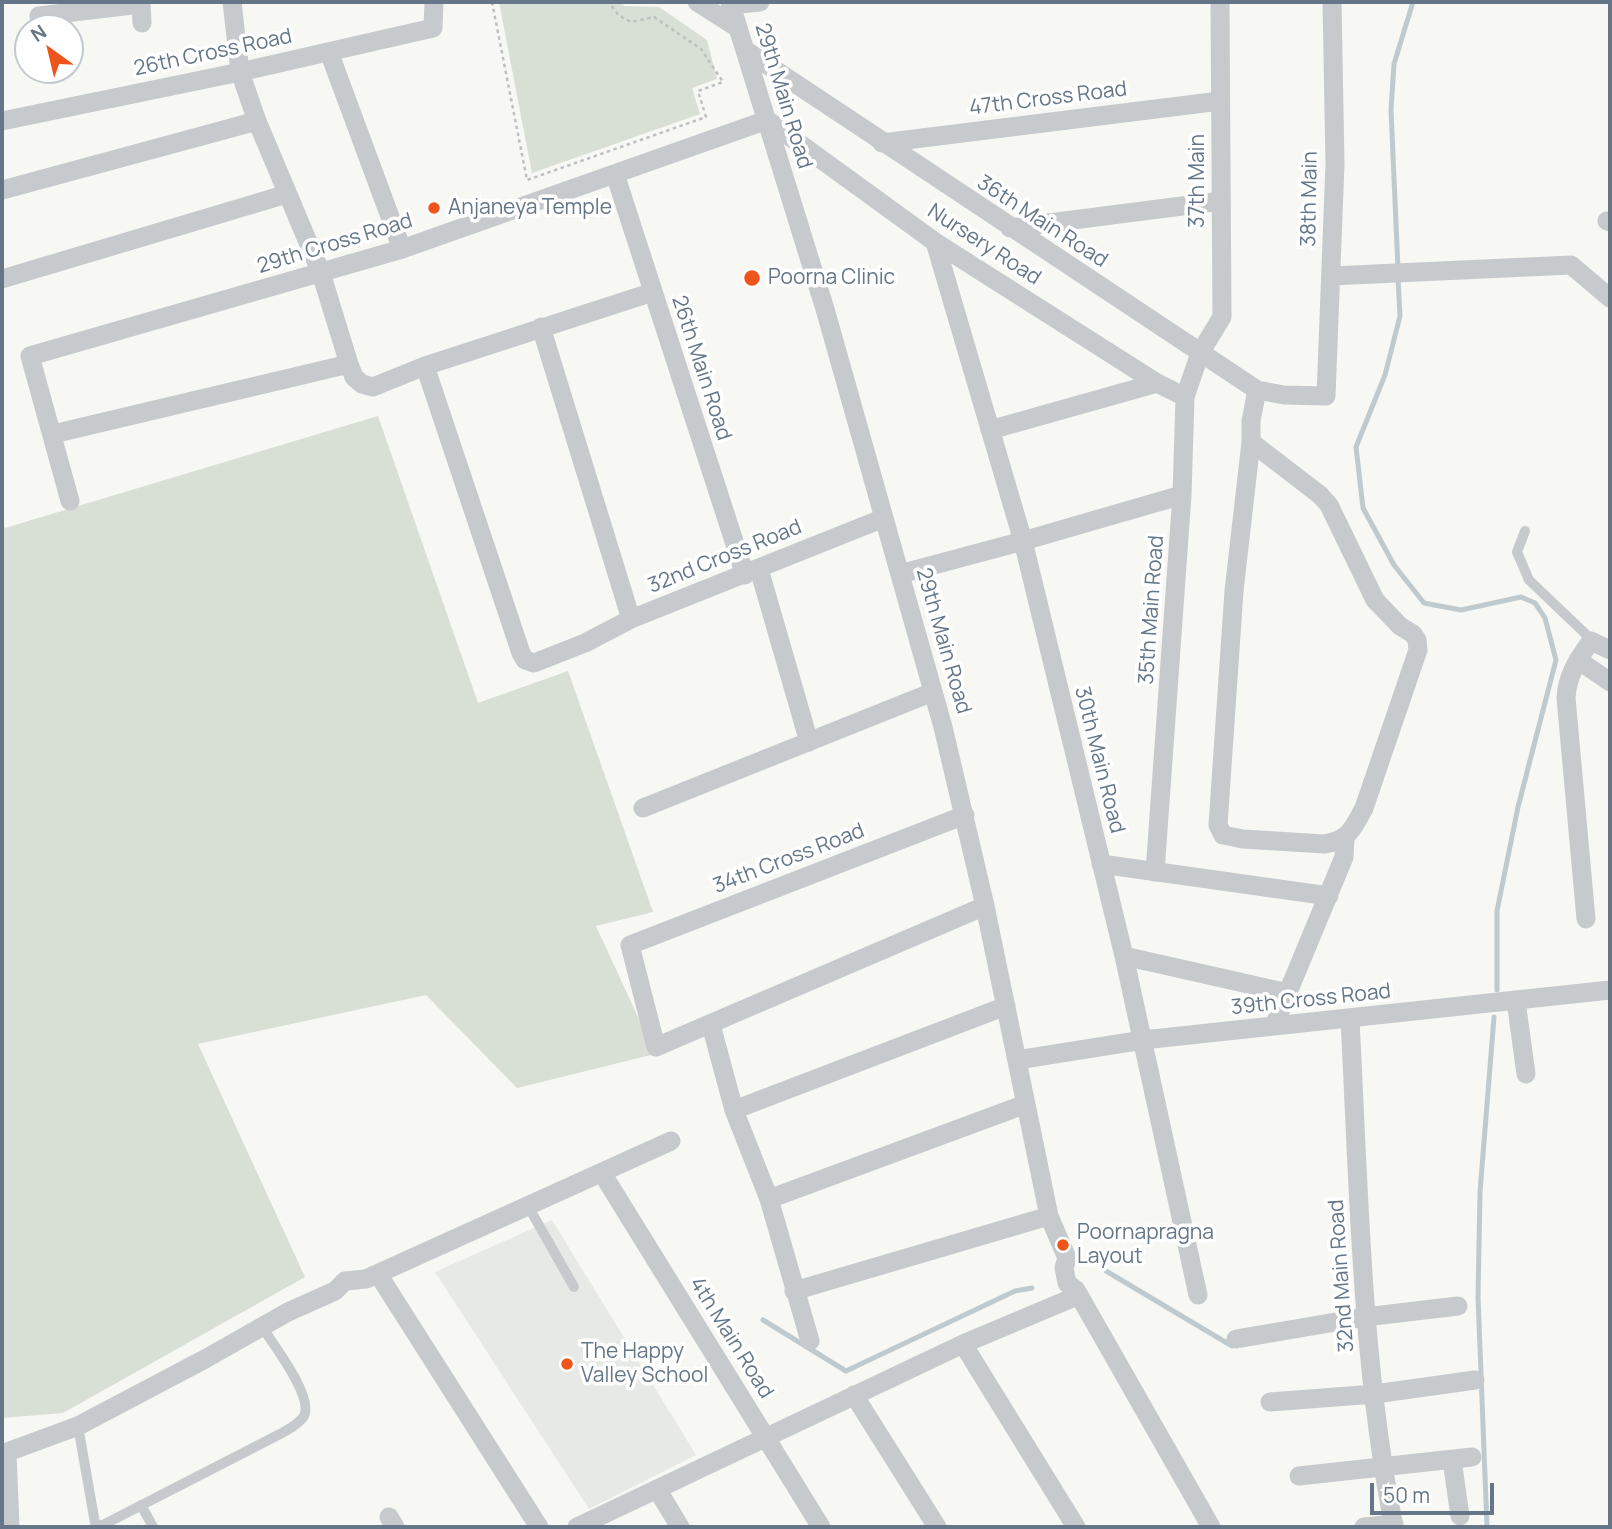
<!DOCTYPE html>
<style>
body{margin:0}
#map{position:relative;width:1612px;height:1529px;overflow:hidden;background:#f7f7f3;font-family:Manrope,sans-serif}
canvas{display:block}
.frame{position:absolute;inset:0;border:4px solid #647687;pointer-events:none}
.north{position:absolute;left:14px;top:14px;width:70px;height:70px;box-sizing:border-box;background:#fff;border:2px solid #c1c8cf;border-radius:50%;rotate:326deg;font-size:19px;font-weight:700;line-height:28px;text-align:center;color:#647687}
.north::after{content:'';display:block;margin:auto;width:24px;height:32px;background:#ef541b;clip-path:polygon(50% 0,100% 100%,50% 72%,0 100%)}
.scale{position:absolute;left:1370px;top:1483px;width:124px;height:32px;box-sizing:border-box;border:4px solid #647687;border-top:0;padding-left:9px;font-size:21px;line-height:24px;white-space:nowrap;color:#647687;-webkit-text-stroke:5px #fff;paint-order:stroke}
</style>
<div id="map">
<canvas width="1612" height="1529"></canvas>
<div class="frame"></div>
<div class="north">N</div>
<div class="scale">50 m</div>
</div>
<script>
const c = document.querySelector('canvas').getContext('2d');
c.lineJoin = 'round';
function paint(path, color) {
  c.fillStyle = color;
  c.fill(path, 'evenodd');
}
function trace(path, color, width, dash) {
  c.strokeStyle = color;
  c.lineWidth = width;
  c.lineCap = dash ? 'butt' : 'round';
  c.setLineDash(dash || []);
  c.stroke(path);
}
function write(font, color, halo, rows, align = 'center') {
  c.font = font + ' Manrope,sans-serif';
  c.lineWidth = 7;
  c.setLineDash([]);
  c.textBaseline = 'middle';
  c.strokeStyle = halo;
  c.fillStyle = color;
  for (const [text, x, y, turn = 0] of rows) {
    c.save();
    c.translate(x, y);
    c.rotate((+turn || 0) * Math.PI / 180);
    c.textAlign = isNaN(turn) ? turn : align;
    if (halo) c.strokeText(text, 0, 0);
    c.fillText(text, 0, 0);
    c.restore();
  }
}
const built = new Path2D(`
 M552,1220L696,1455L589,1509L435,1272Z`);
const green = new Path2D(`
 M499,2H622L624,6L659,7L707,40L717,79L692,88L700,114L532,173Z
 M378,416L478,703L568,671L653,912L596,926L655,1054L517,1088L426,995L198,1044L305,1277L63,1413L2,1418V519L5,528Z`);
const stream = new Path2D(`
 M1398,269L1391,110L1394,64L1413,2
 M1398,278L1400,316L1385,375L1356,447L1363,508L1394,565L1424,603L1461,610L1521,597L1535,603L1545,618L1556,660L1518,807L1497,911V990
 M1106,1271L1232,1346
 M763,1320L846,1371L1015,1291L1032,1288
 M1487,1527L1478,1297L1480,1192L1494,1017`);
const path = new Path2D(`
 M492,2L527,180L706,117L698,91L723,82L701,49L654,17L631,22C621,17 614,13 610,2`);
const lane = new Path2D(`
 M1525,531L1517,552L1529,580L1592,640
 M528,1206L574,1287
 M78,1426L95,1523L101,1526L282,1433C289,1429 299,1424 304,1416C314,1397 273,1344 262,1327
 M141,1505L153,1527`);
const street = new Path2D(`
 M141,2L142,23
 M232,2L240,72L257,121L321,273L349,364L354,377L362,384L373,387L425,366L653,292
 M697,2L738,28
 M730,2L825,309L943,727L985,906L1049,1216L1067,1258L1064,1268L1067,1283L1076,1290L1211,1527
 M731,5L760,2
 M39,16L141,4
 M745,50L1257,390L1284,395L1326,396L1335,164L1332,2
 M329,52L402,249
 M2,121L240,72L433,28L434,2
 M882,143L1220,101
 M615,174L745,575
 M2,190L257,121
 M1607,221L1610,222
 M1010,228L1221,201
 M935,242L1023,541L1124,956L1198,1295
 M1331,276L1571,265L1610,298
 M2,279L287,194
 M541,327L631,619
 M425,366L521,653L525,660L534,663L585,643L631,619L884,518
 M990,430L1157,383
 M53,434L349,364
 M1251,442L1234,591L1218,825L1223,835L1243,839L1324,844C1349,840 1353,829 1364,808L1418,650L1417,640L1413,634L1400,626L1375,600L1329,505L1320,495L1251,442V421L1257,390
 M70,501L30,356L402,249L767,120L935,242L1157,383L1185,397
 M759,569L809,742
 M900,574L1023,541L1182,495
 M1578,660L1610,682
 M643,808L933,692
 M965,815L630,945L656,1047L985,906
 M1101,864L1329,896
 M1155,872L1182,495L1185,397L1200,353L1222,317L1220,2
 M1586,919L1566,698C1567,676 1578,659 1591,641L1610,650
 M1124,956L1288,993
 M1516,1001L1526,1074
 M1350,1020C1359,1189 1361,1361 1394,1527
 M711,1025L734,1110L769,1199L810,1341
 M1274,1026L1344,857L1345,836
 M1017,1060L1143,1040L1610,990
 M734,1110L1006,1006
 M602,1173L821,1527
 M769,1199L1026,1104
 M378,1274L539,1527
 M794,1291L1049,1216
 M1236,1339L1365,1317L1458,1306
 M963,1344L1076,1527
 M854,1395L937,1527
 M1270,1402L1375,1394L1475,1380
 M2,1454L78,1426L205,1359L288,1312L335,1291L345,1281L366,1279L671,1141
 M7,1454L10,1527
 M1452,1460L1460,1516
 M1299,1476L1472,1457
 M657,1489L680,1527
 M389,1517L395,1527
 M577,1527L963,1344L1077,1296
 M1364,1527L1394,1524`);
const markers = [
 [434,208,7,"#ef541b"],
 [752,278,9,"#ef541b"],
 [1063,1245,7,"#ef541b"],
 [567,1364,7,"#ef541b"]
];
const streetNames = [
 ["26th Cross Road",213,53,-12],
 ["29th Main Road",783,96,73],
 ["47th Cross Road",1048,99,-7],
 ["37th Main",1198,181,-90],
 ["38th Main",1310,199,-89],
 ["36th Main Road",1042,222,33],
 ["29th Cross Road",335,244,-17],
 ["Nursery Road",984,245,33],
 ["26th Main Road",701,368,72],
 ["32nd Cross Road",725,557,-22],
 ["35th Main Road",1152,610,-86],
 ["29th Main Road",943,641,74],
 ["30th Main Road",1099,760,76],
 ["34th Cross Road",789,859,-21],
 ["39th Cross Road",1311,1000,-6],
 ["32nd Main Road",1342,1276,-94],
 ["4th Main Road",731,1338,58]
];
const poiNames = [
 ["Anjaneya Temple",448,208],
 ["Poorna Clinic",768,278],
 ["Poornapragna",1077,1233],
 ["Layout",1077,1257],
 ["The Happy",581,1352],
 ["Valley School",581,1376]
];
paint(built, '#e7e9e7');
paint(green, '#d8dfd4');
trace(stream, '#bfcacf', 5);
trace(path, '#bdc0c2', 2.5, [3.5, 3.5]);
trace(lane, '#c6cacd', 10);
trace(street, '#c6cacd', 19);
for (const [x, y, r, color] of markers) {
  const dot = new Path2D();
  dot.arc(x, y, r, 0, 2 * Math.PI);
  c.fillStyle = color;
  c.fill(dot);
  trace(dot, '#fff', 2.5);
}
write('21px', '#647687', '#fff', streetNames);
write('21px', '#647687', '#fff', poiNames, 'left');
</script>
